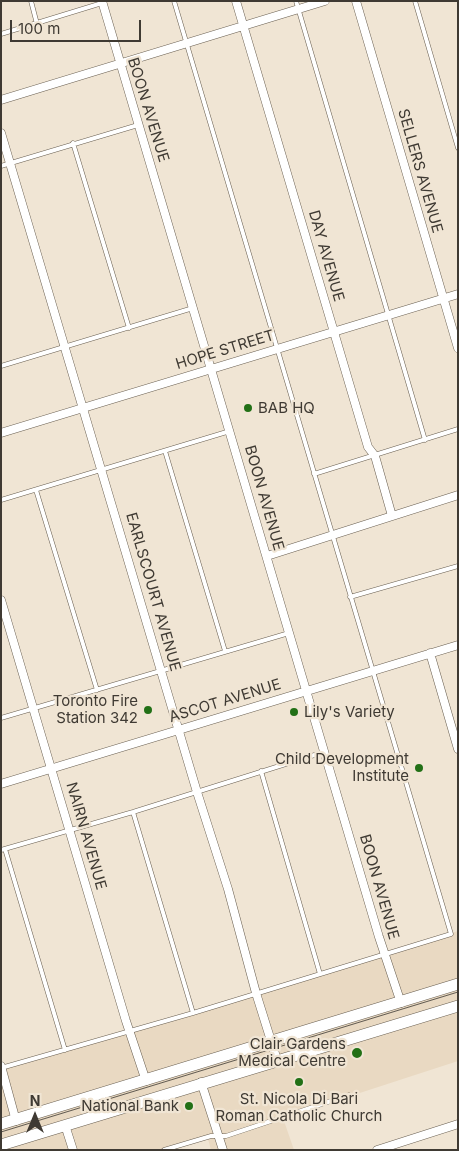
<!DOCTYPE html>
<style>
body{margin:0}
#map{position:relative;width:459px;height:1151px;overflow:hidden;background:#f0e5d4;font-family:Inter,sans-serif}
canvas{display:block}
.frame{position:absolute;inset:0;border:2px solid #3f3a33;pointer-events:none}
.north{position:absolute;left:10px;top:1091px;width:50px;height:50px;-webkit-text-stroke:4px #f0e5d4;paint-order:stroke;rotate:0deg;font-size:14px;font-weight:700;line-height:20px;text-align:center;color:#3f3a33}
.north::after{content:'';display:block;margin:auto;width:18px;height:22px;background:#3f3a33;clip-path:polygon(50% 0,100% 100%,50% 72%,0 100%)}
.scale{position:absolute;left:10px;top:20px;width:131px;height:22px;box-sizing:border-box;border:2px solid #3f3a33;border-top:0;padding-left:6px;font-size:15px;line-height:18px;white-space:nowrap;color:#3f3a33;-webkit-text-stroke:4px #f0e5d4;paint-order:stroke}
</style>
<div id="map">
<canvas width="459" height="1151"></canvas>
<div class="frame"></div>
<div class="north">N</div>
<div class="scale">100 m</div>
</div>
<script>
const c = document.querySelector('canvas').getContext('2d');
c.lineJoin = 'round';
function paint(path, color) {
  c.fillStyle = color;
  c.fill(path, 'evenodd');
}
function trace(path, color, width, dash) {
  c.strokeStyle = color;
  c.lineWidth = width;
  c.lineCap = dash ? 'butt' : 'round';
  c.setLineDash(dash || []);
  c.stroke(path);
}
function write(font, color, halo, rows, align = 'center') {
  c.font = font + ' Inter,sans-serif';
  c.lineWidth = 4.5;
  c.setLineDash([]);
  c.textBaseline = 'middle';
  c.strokeStyle = halo;
  c.fillStyle = color;
  for (const [text, x, y, turn = 0] of rows) {
    c.save();
    c.translate(x, y);
    c.rotate((+turn || 0) * Math.PI / 180);
    c.textAlign = isNaN(turn) ? turn : align;
    if (halo) c.strokeText(text, 0, 0);
    c.fillText(text, 0, 0);
    c.restore();
  }
}
const built = new Path2D(`
 M458,931V1061L283,1118L294,1150H211L208,1139L172,1150H1V1070Z`);
const service = new Path2D(`
 M31,1L37,24
 M296,1L425,440
 M415,1L458,148
 M1,34L102,3
 M73,143L129,328
 M1,166L138,125
 M1,366L193,308
 M165,451L225,651
 M314,474L458,429
 M36,490L97,690
 M1,500L230,431
 M350,597L458,566
 M1,718L289,633
 M261,771L320,974
 M133,812L193,1013
 M5,849L65,1050
 M1,850L133,812L324,752
 M1,1068L193,1013L451,934L174,1
 M164,1150L211,1136H226L349,1095`);
const minor = new Path2D(`
 M102,1L379,937L401,1003
 M236,1L368,447L375,456L392,516
 M356,1L458,348
 M1,100L325,1
 M1,133L197,792L228,889L256,993L277,1060
 M1,433L458,294
 M267,556L458,495
 M1,600L126,1021L146,1081
 M430,653L458,749
 M1,784L458,645
 M1,1066L16,1121
 M201,1082L223,1150
 M65,1125L73,1150
 M377,1150L458,1124`);
const secondary = new Path2D(`
 M1,1124L458,984
 M1,1145L458,1006`);
const tram = new Path2D(`
 M1,1132L458,992`);
const markers = [
 [248,408,5,"#227016"],
 [148,710,5,"#227016"],
 [294,712,5,"#227016"],
 [419,768,5,"#227016"],
 [357,1053,6,"#227016"],
 [299,1082,5,"#227016"],
 [189,1106,5,"#227016"]
];
const streetNames = [
 ["BOON AVENUE",148,110,73],
 ["SELLERS AVENUE",420,171,74],
 ["DAY AVENUE",326,256,74],
 ["HOPE STREET",225,350,-17],
 ["BOON AVENUE",264,498,74],
 ["EARLSCOURT AVENUE",153,592,74],
 ["ASCOT AVENUE",225,701,-17],
 ["NAIRN AVENUE",86,836,74],
 ["BOON AVENUE",379,887,74]
];
const poiNames = [
 ["BAB HQ",258,408,"left"],
 ["Toronto Fire",138,701],
 ["Station 342",138,718],
 ["Lily's Variety",304,712,"left"],
 ["Child Development",409,759],
 ["Institute",409,776],
 ["Clair Gardens",346,1044],
 ["Medical Centre",346,1061],
 ["St. Nicola Di Bari",299,1099,"center"],
 ["Roman Catholic Church",299,1116,"center"],
 ["National Bank",179,1106]
];
paint(built, '#e9d9c2');
trace(service, '#695f51', 5);
trace(minor, '#695f51', 9);
trace(secondary, '#695f51', 12);
trace(service, '#fff', 4);
trace(minor, '#fff', 8);
trace(secondary, '#fff', 11);
trace(tram, '#605a51', 1);
for (const [x, y, r, color] of markers) {
  const dot = new Path2D();
  dot.arc(x, y, r, 0, 2 * Math.PI);
  c.fillStyle = color;
  c.fill(dot);
  trace(dot, '#f0e5d4', 2);
}
write('15px', '#3f3a33', '#f0e5d4', streetNames);
write('15px', '#3f3a33', '#f0e5d4', poiNames, 'right');
</script>
